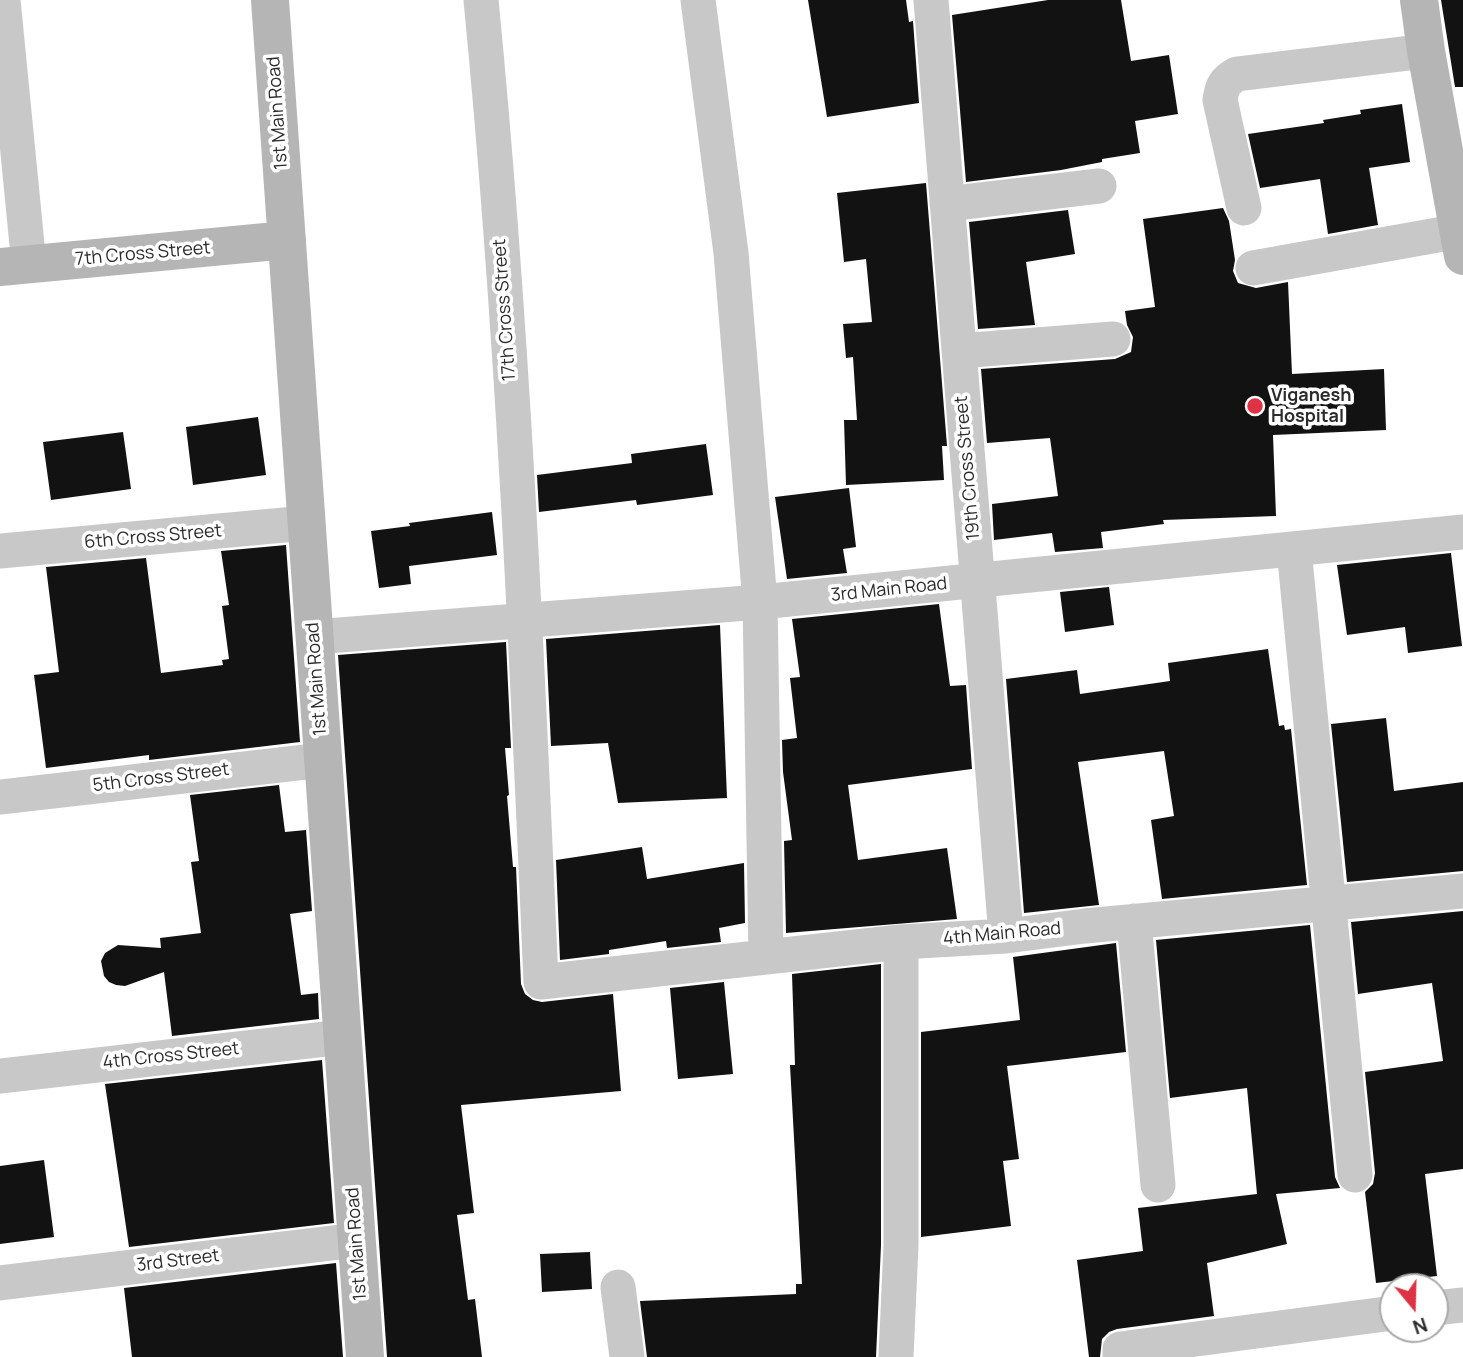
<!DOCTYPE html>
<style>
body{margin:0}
#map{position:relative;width:1463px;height:1357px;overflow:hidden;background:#fff;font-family:Manrope,sans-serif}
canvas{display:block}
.north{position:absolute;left:1379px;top:1273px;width:70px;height:70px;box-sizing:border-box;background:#fff;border:2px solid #aaa;border-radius:50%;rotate:161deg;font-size:19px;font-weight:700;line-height:28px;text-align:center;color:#2b2b2b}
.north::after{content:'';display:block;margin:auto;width:24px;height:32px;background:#de3245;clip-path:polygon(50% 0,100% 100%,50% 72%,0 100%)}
</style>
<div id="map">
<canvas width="1463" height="1357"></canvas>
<div class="north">N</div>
</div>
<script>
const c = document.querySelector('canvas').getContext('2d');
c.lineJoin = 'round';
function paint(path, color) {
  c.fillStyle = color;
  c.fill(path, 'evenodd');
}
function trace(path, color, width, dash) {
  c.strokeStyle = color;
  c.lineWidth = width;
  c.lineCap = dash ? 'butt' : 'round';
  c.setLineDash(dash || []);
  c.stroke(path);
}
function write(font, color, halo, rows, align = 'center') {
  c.font = font + ' Manrope,sans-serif';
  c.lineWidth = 7;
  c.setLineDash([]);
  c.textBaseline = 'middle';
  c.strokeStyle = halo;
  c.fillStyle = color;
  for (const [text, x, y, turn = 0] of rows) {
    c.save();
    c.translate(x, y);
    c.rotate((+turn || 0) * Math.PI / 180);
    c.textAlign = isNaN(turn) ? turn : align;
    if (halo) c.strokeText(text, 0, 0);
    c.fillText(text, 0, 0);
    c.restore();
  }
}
const building = new Path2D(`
 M808,0H906L909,22L913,21L919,103L827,117Z
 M1048,0H1121L1131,61L1169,55L1178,114L1135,121L1140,153L1102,159V162L1061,170L966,182L952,15Z
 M1441,0H1463V87H1455Z
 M1402,104L1410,162L1369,168L1378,225L1328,234L1320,179L1260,188L1248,134L1324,123L1323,120L1361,114L1360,110Z
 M926,183L947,446H942L944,480L846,485L844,420H857L853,357L846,358L843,324L872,322L866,259L844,262L837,193Z
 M1223,208L1229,221L1235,260L1233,271L1238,283L1256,288L1288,282L1292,374L1384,369L1386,430L1273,435L1276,516L1163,520L1164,524L1101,532L1103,548L1055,552L1052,533L994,540L992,504L1058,496L1050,438L987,443L981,369L1115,359L1131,352L1133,337L1127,325L1125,311L1155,307L1143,219Z
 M1068,210L1075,254L1026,262L1035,325L978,329L969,222Z
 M258,417L266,475L193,485L186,427Z
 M123,432L131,489L51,500L43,442Z
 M706,444L713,495L637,505L636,500L539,512L537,475L632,463L631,454Z
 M849,488L856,547L843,549L847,573L787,579L775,497Z
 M492,512L497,555L409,566L411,584L379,588L371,531L410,526L409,523Z
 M286,545L300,742L149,760V755L46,768L34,675L59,672L46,567L146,558L161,673L223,665L222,660L229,659L222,606L229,605L221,551Z
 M1451,553L1462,646L1408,653L1405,627L1347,635L1337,565Z
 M1109,587L1114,625L1065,632L1060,592Z
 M939,604L950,686L966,685L972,769L848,785L858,860L947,848L957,919L786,933L784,841L792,840L783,772L782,740L797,738L790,678L800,677L792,619Z
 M720,625L727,798L618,803L608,743L551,746L546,639Z
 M506,642L511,748H505L509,795L507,796L513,867H516L521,984L525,994L533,1000L542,1002L613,994L621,1091L461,1105L474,1213L457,1215L468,1300L475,1299L482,1357H387L338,655Z
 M1268,649L1279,726L1284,725L1285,730L1291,729L1307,885L1162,899L1151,820L1174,816L1164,751L1078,762L1099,905L1024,913L1006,679L1077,670L1080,694L1170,681L1168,663Z
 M1386,718L1394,791L1463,782V871L1347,882L1331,724Z
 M279,785L285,832L306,830L312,911L290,914L301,995L318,993L319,1019L172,1036L164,972L125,986L116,985L109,982L104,976L101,961L105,953L118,945L161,948L160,938L201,933L191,862L199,861L190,795Z
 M642,847L647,879L744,863L745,923L719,928L721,942L667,948L666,941L609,950V954L560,960L556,860Z
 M1463,911V1169L1425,1174L1437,1276L1376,1283L1365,1192L1373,1184L1375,1173L1365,1072L1443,1061L1432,983L1358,994L1351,922Z
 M1310,925L1335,1177L1340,1188L1276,1194L1287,1244L1207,1263L1214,1316L1117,1329L1109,1332L1102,1339L1100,1357H1089L1077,1260L1143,1251L1138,1208L1257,1194L1247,1088L1170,1098L1156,940Z
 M1116,943L1126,1052L1007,1066L1019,1159L1003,1161L1011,1226L921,1237V1032L1020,1020L1013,957Z
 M881,964V1245L876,1357H647L640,1301L796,1294V1284H802L790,1065H795L792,974Z
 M724,982L733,1074L678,1079L670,988Z
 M322,1060L334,1223L129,1247L105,1084Z
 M44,1160L54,1237L0,1244V1166Z
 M590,1252L592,1289L542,1292L540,1254Z
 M336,1263L343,1357H132L124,1288Z`);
const street = new Path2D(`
 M3,0L29,265
 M481,0C513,327 527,655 541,982L901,942L1006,936L1085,926L1463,891
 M698,0L731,253L760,602L766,956
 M931,0L1006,936
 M947,204L1099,186
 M1244,208L1220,100C1222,87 1224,81 1237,74L1426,51
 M1253,268L1460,231
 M959,351L1113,339
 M1294,549L1355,1175
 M0,551L306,523
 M314,637L760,602L1463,532
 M0,797L323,760
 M1134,921L1158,1185
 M0,1076L343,1037
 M0,1283L357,1240
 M618,1287L627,1357
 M1435,1308L1463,1305
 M896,1357L901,1245V942
 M1120,1357V1349L1393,1313`);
const secondary = new Path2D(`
 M270,0L365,1357
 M1419,0L1426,51L1463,256
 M0,267L287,240`);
const markers = [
 [1255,406,9,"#de3245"]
];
const streetNames = [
 ["1st Main Road",278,113,-94],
 ["7th Cross Street",143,254,-5],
 ["17th Cross Street",505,310,-94],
 ["19th Cross Street",968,468,-95],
 ["6th Cross Street",153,537,-5],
 ["3rd Main Road",889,590,-6],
 ["1st Main Road",317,679,-94],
 ["5th Cross Street",161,778,-7],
 ["4th Main Road",1002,934,-5],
 ["4th Cross Street",171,1056,-6],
 ["1st Main Road",357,1244,-94],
 ["3rd Street",178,1261,-7]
];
const poiNames = [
 ["Viganesh",1271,396],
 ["Hospital",1271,417]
];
paint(building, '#121212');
trace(street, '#c8c8c8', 35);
trace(secondary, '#b5b5b5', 38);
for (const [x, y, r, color] of markers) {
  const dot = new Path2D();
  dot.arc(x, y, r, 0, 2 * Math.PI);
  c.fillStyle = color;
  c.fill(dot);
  trace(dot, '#fff', 2.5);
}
write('18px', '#2b2b2b', '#fff', streetNames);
write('bold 18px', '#2b2b2b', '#fff', poiNames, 'left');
</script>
